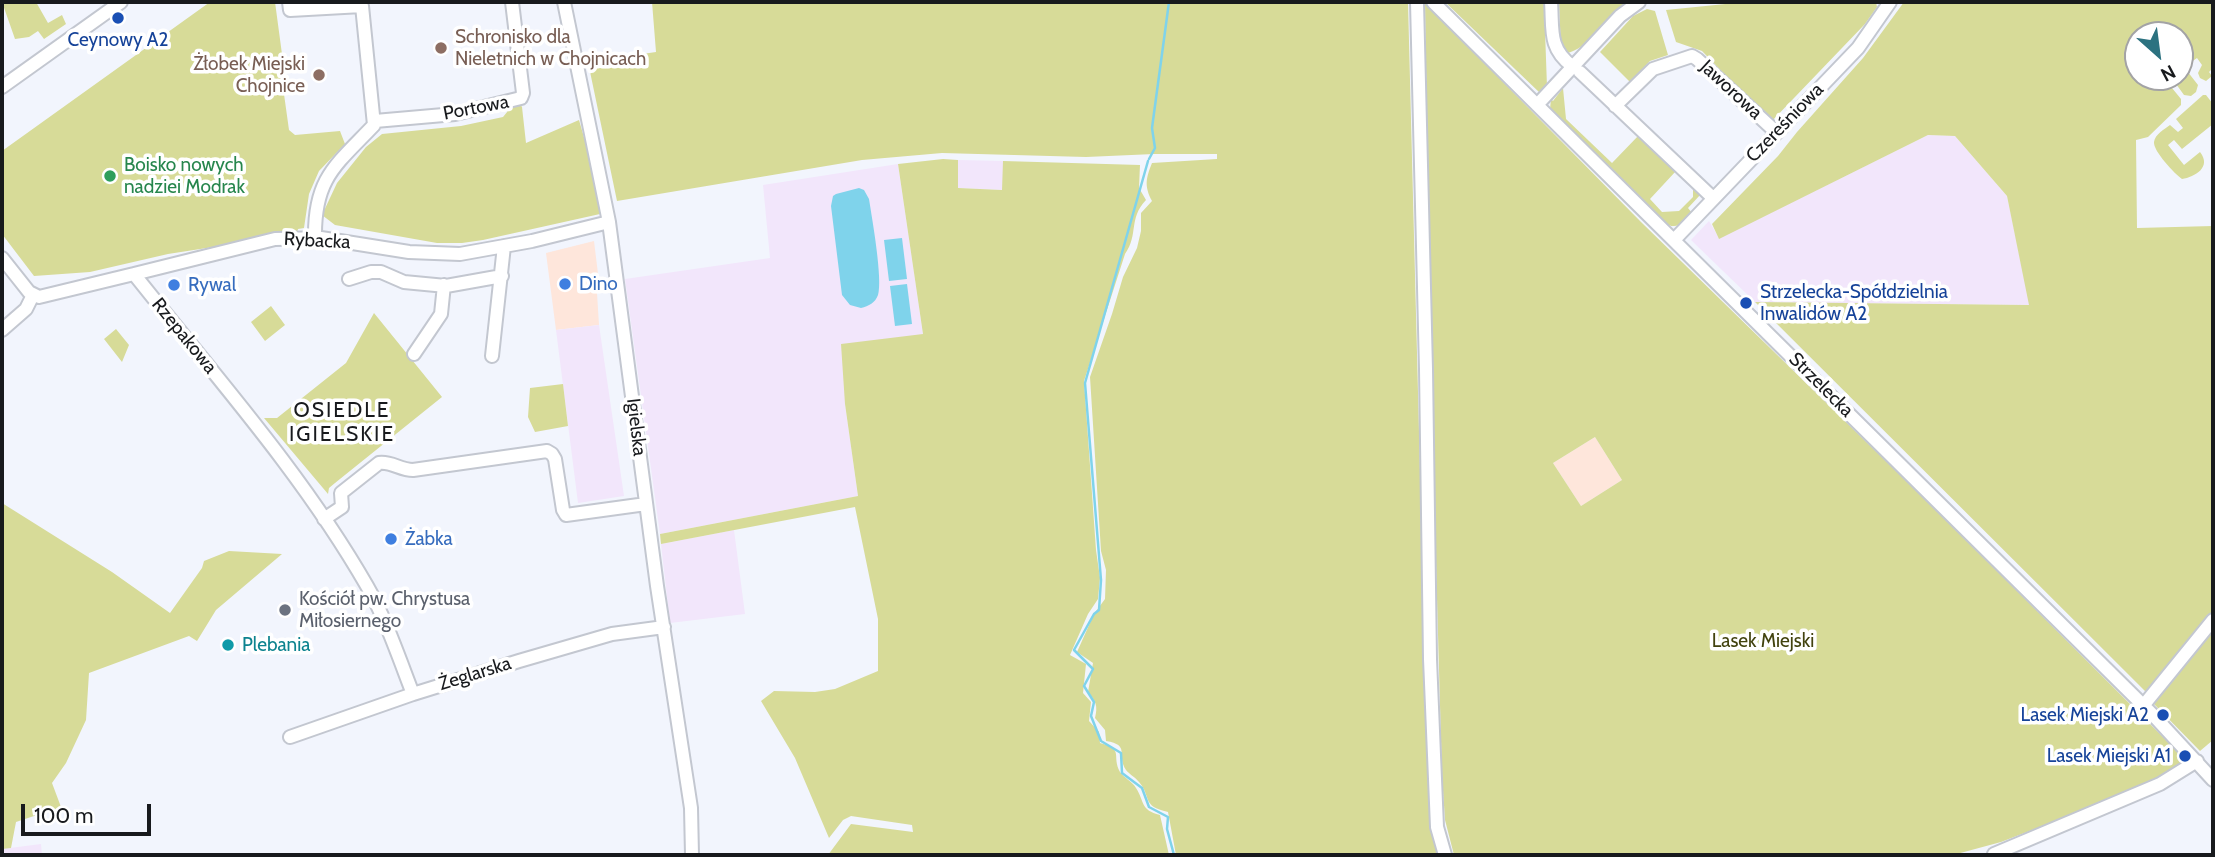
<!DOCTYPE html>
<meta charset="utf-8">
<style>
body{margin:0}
#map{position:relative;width:2215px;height:857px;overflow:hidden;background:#f2f5fd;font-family:Cabin,sans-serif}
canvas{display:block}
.frame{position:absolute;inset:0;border:4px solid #181a1d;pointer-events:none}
.north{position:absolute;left:2124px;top:21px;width:70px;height:70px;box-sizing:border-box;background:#fff;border:2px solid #a3a3a5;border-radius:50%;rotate:152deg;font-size:19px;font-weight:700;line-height:28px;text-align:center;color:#181a1d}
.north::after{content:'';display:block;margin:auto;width:24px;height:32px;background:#2c7280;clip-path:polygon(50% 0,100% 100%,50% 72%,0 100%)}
.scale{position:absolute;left:21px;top:804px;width:130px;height:32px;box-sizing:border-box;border:4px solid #181a1d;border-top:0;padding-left:9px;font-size:21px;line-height:24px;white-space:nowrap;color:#181a1d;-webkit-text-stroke:5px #fff;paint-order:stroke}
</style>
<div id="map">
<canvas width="2215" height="857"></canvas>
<div class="frame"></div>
<div class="north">N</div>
<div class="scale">100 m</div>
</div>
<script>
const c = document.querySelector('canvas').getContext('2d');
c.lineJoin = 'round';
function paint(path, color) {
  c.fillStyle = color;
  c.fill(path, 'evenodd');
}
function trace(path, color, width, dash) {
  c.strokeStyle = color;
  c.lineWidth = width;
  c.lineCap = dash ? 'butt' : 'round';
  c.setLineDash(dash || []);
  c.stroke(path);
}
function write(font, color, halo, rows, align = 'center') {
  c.font = font + ' Cabin,sans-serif';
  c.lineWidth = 7;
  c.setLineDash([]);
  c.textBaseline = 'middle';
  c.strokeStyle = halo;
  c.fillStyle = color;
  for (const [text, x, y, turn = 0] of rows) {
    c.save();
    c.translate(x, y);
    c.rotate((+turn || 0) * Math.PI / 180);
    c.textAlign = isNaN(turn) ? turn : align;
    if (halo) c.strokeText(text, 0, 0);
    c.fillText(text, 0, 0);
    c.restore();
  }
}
const commercial = new Path2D(`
 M594,241L599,282L597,293L599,325L556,330L546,253Z
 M1595,437L1622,480L1581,506L1553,463Z`);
const industrial = new Path2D(`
 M1928,135L1955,136L2007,196L2030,305L1755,302L1691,240L1709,221L1719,238Z
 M958,160L1003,161V190L958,188Z
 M898,164L923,334L845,404L858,496L660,534L625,279L770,258L763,185Z
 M599,325L624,496L578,503L556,330Z
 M734,530L745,614L670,623L661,544Z
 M41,844L42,855H2V849Z`);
const green = new Path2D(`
 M2,2H36L48,23L62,15L66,24L44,39L38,31L29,37L15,39Z
 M210,2H275L286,84L283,87L289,130L295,135L340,131L345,144L319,171L309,194L304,228L298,229L297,234L168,254L90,272L34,276L2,234V151Z
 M652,2H1408L1427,743L1430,822L1440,855H1176L1168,812C1141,806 1152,797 1139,782C1135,777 1129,774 1126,770C1116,755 1131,745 1106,741L1105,730L1095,718C1098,706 1096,701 1088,692L1093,663L1077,652L1094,614L1105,599L1106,570L1101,551L1090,377L1112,314L1123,277L1137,248L1141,231V213L1152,201C1144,186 1146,178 1152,163L1217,159V154H1154L1086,157L942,153L862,160L617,201L588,62L656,52Z
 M1445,2H1544L1547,87L1540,93Z
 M1559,2H1627C1619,15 1583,51 1567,53L1561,50Z
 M1745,2H1876L1877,7L1865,24L1771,122L1702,51L1676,42L1666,10Z
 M1904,2H2213V68L2209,72L2212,76L2206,81L2200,78L2198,73L2202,65L2197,58L2184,67L2198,85L2196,92L2191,96L2184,95L2171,77H2180V35H2138V77H2163L2181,99V105L2148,137L2136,140L2137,228L2213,226V613L2147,693L1755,302L2029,305L2007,196L1955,136L1928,135L1719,239L1712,224L1778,156L1797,132L1863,58Z
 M1425,3L1641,222L1930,504L2189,763L2159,781L2001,842L1953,855H1454L1445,820L1442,776L1431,386ZM1595,437L1622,480L1581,506L1553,463Z
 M1647,9L1655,11L1668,55L1650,61L1630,82L1600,52L1633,16Z
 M1563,88L1566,119L1612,163L1639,135L1676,171L1650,199L1662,212L1679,211L1693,197V188L1701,194L1688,208L1692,213C1681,224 1678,231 1662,222L1550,109L1551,99L1553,101Z
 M2203,95H2206L2213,104V124L2182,149L2174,140L2168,145L2184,165L2200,152C2212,167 2195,177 2182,179C2175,174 2153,151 2154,142C2155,134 2165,129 2170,125L2178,132L2183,128L2176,119Z
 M520,104L522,107L526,143L579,120L595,175L600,214L483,240L462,243H437L335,225L322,215L337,183L366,147L382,134L461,126L503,117L512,106Z
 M943,159L958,160V188L1002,190L1003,161L1140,165L1139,188L1146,200C1128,219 1139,234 1125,254L1084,381L1096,550L1100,578L1098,599L1088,614L1070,655L1086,664L1083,693L1091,702L1089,721L1099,732L1100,743C1125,750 1111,755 1120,772C1124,778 1132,781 1136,788C1145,802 1140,810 1160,815L1169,855H828L851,824L913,832L912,825L851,816L843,820L829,838L795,758L761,701L774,691L815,692L835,689L878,671V619L855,507L661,544L660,534L858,496L845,404L841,344L923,334L898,164Z
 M271,306L285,325L265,341L251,322Z
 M374,313L442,397L335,483L329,488L328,494L264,418H277L346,363Z
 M116,329L129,345L122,362L104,339Z
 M563,384L568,426L535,432L528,417L530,388Z
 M2,503L112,572L170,613L202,568L204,561L229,551L282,554L216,610L197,641L189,636L89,673L86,720L66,763L52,783L61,807L16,822L11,848L2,849Z
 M2213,629V740L2200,751L2153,703Z`);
const water = new Path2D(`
 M859,188L864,190L869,199C872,218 883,280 878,295C875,303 869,306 861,308L850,305L842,295L831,206L833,196L836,194Z
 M902,238L907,279L889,281L884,240Z
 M907,284L912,324L895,326L890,286Z`);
const stream = new Path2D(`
 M1149,159L1155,148L1152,128L1169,2
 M1148,161L1085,383L1101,580L1099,610L1094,614L1074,650L1093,669L1084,686L1094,702L1091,716L1101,741L1121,753L1122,773L1142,788L1149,807L1168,817L1167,829L1174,855`);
const minor = new Path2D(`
 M289,2L290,10L362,6L374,125C336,165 314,178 315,238
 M564,2L609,222L657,586L691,808L692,855
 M1417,2L1426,369L1430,659L1437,827L1445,855
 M1433,2L2153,715L2213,780
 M1551,2C1553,29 1548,48 1572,66
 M1580,72L1713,198
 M2,87L121,2
 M1537,105L1620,16L1639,2
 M1615,106L1653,69L1692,56L1697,59L1776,132
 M375,121L455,114L521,98L523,93L512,2
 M1674,240L1858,48L1890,2
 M2,258L29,292L39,297L134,274C215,376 302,473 367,586C386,619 399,658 413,694
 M134,274L275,239L321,238L409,252L460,254L532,241L609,222
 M349,279L371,272H381L404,282L446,286L502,276
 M2,330L26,309L33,295
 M414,354L441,314L444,285
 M492,356L504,246
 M324,519L342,507L341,493L379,463C391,461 400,470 413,470L547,451L552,454L555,459L563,510L566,515L646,504
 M2143,706L2213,620
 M290,737L413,694L519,661L612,634L664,627
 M1994,854L2160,784L2197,761`);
const markers = [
 [118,18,7,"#1a4fb4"],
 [441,48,7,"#8d6e63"],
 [319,75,7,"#8d6e63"],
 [110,176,7,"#2e9e5b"],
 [565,284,7,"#3f7fe0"],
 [174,285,7,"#3f7fe0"],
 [1746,303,7,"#1a4fb4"],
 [391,539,7,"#3f7fe0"],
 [285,610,7,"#6b7280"],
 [228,645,7,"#0f9aa8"],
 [2163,715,7,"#1a4fb4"],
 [2185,756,7,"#1a4fb4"]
];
const educationNames = [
 ["Schronisko dla",455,37],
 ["Nieletnich w Chojnicach",455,59],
 ["Żłobek Miejski",305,64,"right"],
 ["Chojnice",305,86,"right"]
];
const transitNames = [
 ["Ceynowy A2",118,40,"center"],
 ["Strzelecka-Spółdzielnia",1760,292,"left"],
 ["Inwalidów A2",1760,314,"left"],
 ["Lasek Miejski A2",2149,715],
 ["Lasek Miejski A1",2171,756]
];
const streetNames = [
 ["Jaworowa",1731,90,43],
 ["Portowa",476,108,-11],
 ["Czereśniowa",1785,123,-46],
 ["Rybacka",317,241,3],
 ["Rzepakowa",184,336,51],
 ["Strzelecka",1821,385,45],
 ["Igielska",636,427,83],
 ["Żeglarska",475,674,-17]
];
const leisureNames = [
 ["Boisko nowych",124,165],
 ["nadziei Modrak",124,187]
];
const shopNames = [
 ["Dino",579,284],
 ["Rywal",188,285],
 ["Żabka",405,539]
];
const worshipNames = [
 ["Kościół pw. Chrystusa",299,599],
 ["Miłosiernego",299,621]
];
const parkNames = [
 ["Lasek Miejski",1763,641]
];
const cultureNames = [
 ["Plebania",242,645]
];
const neighbourhoodNames = [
 ["OSIEDLE",342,411],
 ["IGIELSKIE",342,435]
];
paint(commercial, '#fee6db');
paint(industrial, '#f2e6fb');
paint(green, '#d7db98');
paint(water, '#7fd3eb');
trace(stream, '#7fd3eb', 2.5);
trace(minor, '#c3c7d0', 16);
trace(minor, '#fff', 12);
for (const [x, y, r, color] of markers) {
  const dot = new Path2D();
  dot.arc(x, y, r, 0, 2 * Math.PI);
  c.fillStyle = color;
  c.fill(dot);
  trace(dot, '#fff', 2.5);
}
write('19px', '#785e54', '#fff', educationNames, 'left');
write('19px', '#164399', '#fff', transitNames, 'right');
write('19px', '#181a1d', '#fff', streetNames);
write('19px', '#27864d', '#fff', leisureNames, 'left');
write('19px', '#366cbe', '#fff', shopNames, 'left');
write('19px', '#5b616d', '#fff', worshipNames, 'left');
write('19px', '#42430f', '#fff', parkNames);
write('19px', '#0d838f', '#fff', cultureNames, 'left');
c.letterSpacing = '2px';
write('21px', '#181a1d', '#fff', neighbourhoodNames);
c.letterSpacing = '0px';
</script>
